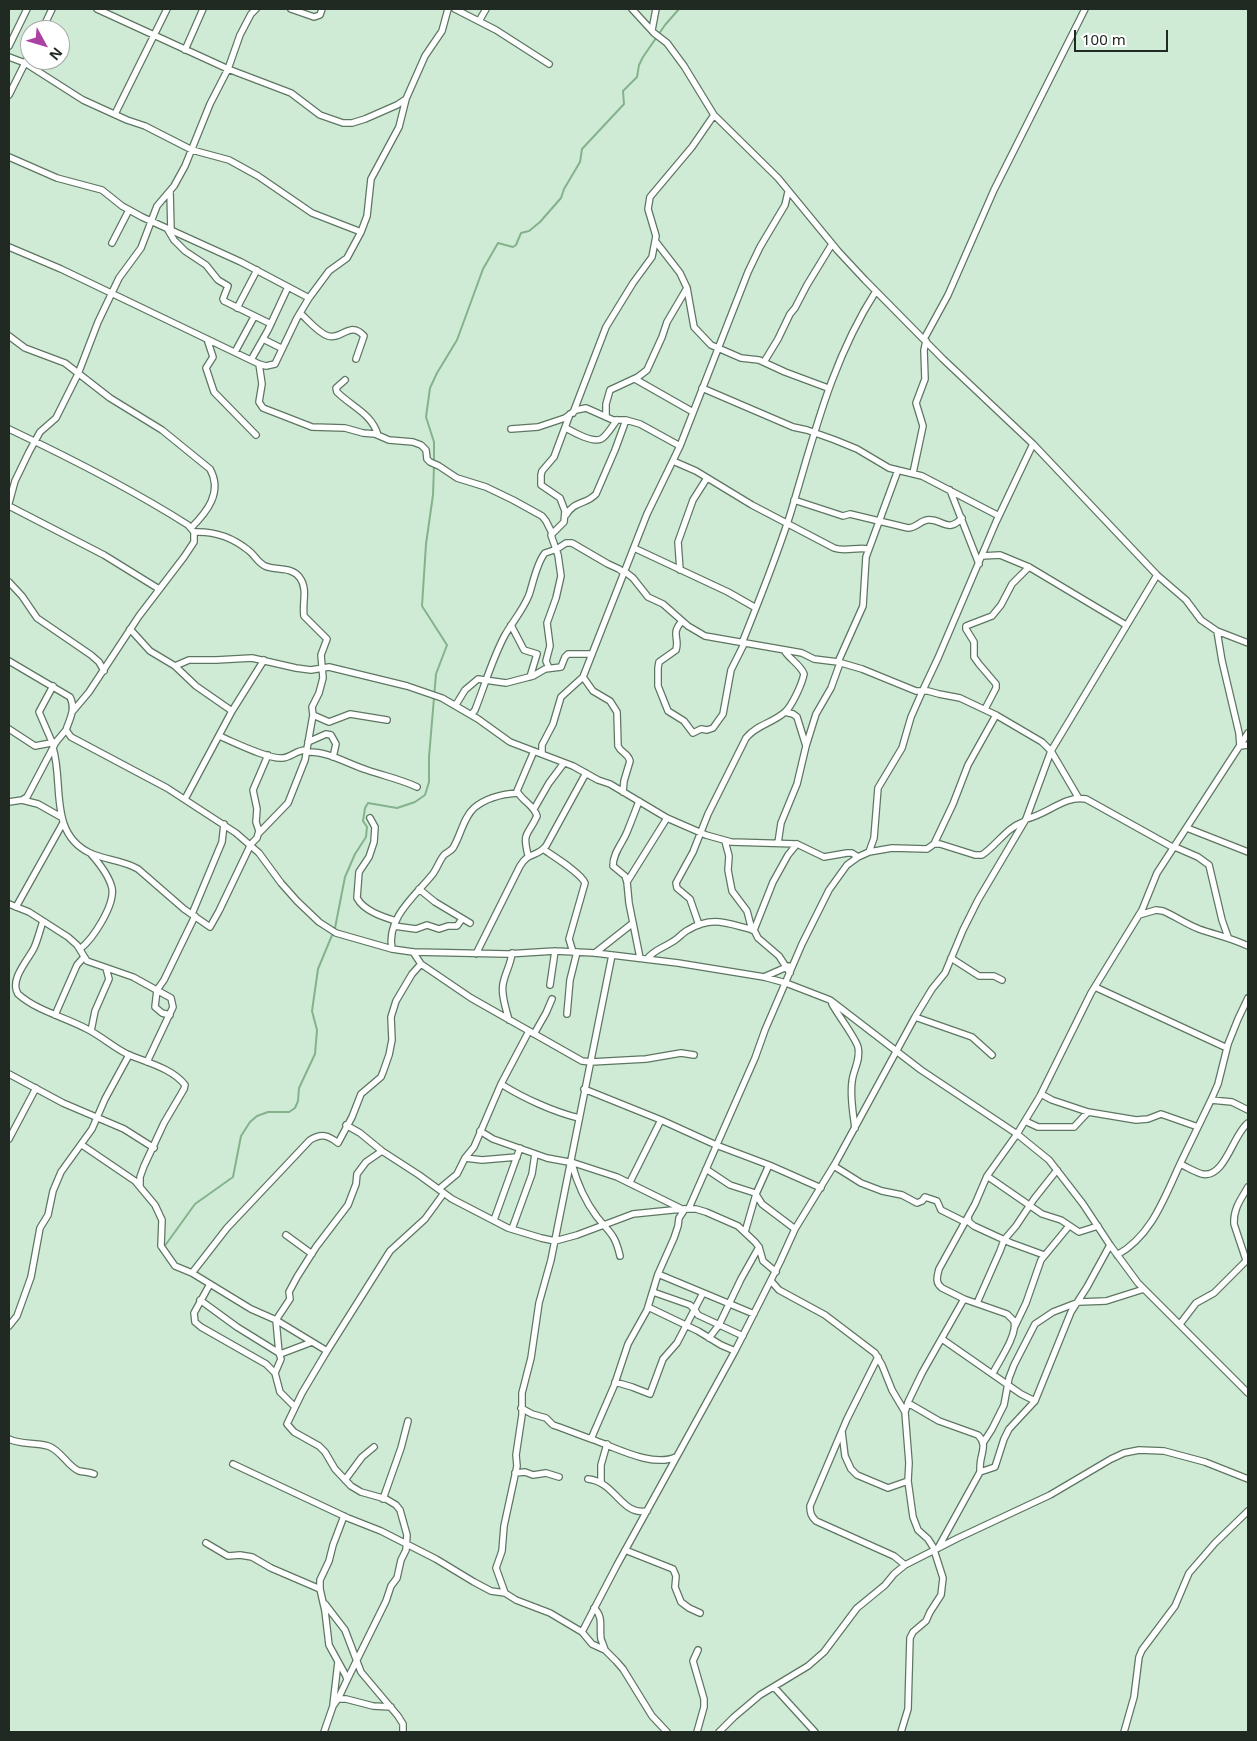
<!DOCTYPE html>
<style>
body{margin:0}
#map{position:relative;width:1257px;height:1741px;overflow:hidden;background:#d0ebd5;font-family:"Noto Sans",sans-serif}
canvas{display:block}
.frame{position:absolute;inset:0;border:10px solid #202a22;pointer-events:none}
.north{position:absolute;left:20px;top:20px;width:50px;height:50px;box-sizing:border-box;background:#fff;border:1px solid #a6aaa7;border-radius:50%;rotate:129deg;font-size:14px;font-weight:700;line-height:20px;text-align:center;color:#202a22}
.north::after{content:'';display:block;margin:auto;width:18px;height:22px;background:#ab42a3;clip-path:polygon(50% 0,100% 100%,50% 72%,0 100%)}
.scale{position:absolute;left:1074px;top:30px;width:94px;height:22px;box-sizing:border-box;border:2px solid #202a22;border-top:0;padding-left:6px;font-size:15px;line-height:18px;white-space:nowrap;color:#202a22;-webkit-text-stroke:4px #fff;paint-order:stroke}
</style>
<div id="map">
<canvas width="1257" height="1741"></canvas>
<div class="frame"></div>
<div class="north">N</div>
<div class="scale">100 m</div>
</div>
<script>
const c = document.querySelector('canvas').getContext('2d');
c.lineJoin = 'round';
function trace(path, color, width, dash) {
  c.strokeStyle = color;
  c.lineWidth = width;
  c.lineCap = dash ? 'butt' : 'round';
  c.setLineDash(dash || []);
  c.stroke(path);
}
const stream = new Path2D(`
 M434,461V442L426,417L430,388L437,373L457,340L483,269L498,243L513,247L516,245L521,233L529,231L540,222L561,198L564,189L580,162L582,149L624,104L623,91L637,77L639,65L643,57L665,25L679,9
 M164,1247L195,1204L233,1177L241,1136L250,1122L257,1116L268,1112H289L295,1108L298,1101L299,1088L315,1054L317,1030L312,1011L318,969L335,928L345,877L355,854L366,837L367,827L363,821L365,808L368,803L397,808L415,802L425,795L429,782V757L436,674L447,645L422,606L426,544L433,495L434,466`);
const minor = new Path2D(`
 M97,9L228,69L291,93L320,115L343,123H352L365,119L397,105L406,99L425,56L442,31L448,9
 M291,9L314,17L320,15L322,9
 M455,9L496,30L549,64
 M632,9L654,33L667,43L684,66L714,115L778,178L838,251L865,280L943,359L1033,444L1157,575L1186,600L1201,620L1217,631L1248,643
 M479,21L486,9
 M42,30L52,9
 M652,30L656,9
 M9,46L27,9
 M185,50L203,9
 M9,57L25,63L83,100L127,120L145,126L192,150L229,160L258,176L312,213L361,232
 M9,95L30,53
 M115,114L167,9
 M9,157L57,178L102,190L122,206L142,217L241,262L309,298
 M170,191L171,231
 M168,230L174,240L185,251L206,265L218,280L228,286L223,299L224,301L271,324
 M656,242L680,273L687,288L694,327L711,345L741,358L759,360L785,372L828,388
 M112,243L129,210
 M9,247L61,269L259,364L266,366L275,364L297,318L309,298L329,271L347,258L361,232L367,216L371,179L399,127L406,99
 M237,308L257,270
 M300,313C308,320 318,333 328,336C342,340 350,320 364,336L356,359
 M9,336L25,348L65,363L110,398L162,430L210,469C223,492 207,512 191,528
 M207,339L213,357L206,368L214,392L256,435
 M263,339L281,348
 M924,339L948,295L994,190L1085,9
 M235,352L254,317
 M251,360L268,330L288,287
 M764,362L778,339L790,314L795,308L807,285L832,244
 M259,364L262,384L259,402L263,408L312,427L345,428L363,433L375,434L389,440L413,442L421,445L426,450L427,459L430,462L439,466L457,478L486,487L513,500L542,516L546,521L552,533
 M635,379L693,412
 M345,380L336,388L337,392C352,407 371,413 378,435
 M702,388L793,427L807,430L835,440L857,449L889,468L922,476L999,516
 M573,413L606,327L633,283L652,257L656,236L648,209L650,197L692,147L714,115
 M606,417V404L610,390L638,377L647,370L662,337L667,322L687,288
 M566,428C573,432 593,443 601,439C607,436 612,426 617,420
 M9,429C70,458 130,488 188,525L194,532V542L184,557L139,616L89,692L73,711
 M511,429L538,427L565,418L576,410L586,408L613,420H626L640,424L680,446
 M673,461L696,471L752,505L834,548C845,552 856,547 868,549
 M913,473L923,426L916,403L925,379L924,350L926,341
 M950,490L979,564
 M794,500L843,516L850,514L908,528C916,528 920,521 927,520C942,518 947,534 962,518
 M9,503L15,481L29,452L40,432L56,418L78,374L98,322L119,278L141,248L157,206L174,186L185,166L210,104L228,69L240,35L251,14L256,9
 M9,506L104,555L159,589
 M566,515C575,500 586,505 596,494L615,450L626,420
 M194,532C214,531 232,537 248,550C254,554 257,562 265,566C276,571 292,566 300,578C308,589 302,603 304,616L327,639L321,655L323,678L319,693L312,707L313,715L305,760L288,803L259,833
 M634,548L728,592L756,608
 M982,556L1000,555L1029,567L1126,625
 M680,570L678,542L693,500L707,478
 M624,571L633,578L648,597L663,604L688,626L705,636L791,651L802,653L814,659L838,662L862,669L916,691H928L939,694L960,698L996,715L1042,742L1051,751L1078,797
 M9,582L22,596L37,618L91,655L99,662L104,671
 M682,621C670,635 680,637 676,650L659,662L658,668V686L668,711L684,721L693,733L701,729L707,730L713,728L723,714L731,670L744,644
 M511,625L524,650L537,654L530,677
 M130,629L150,651L175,666L196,686L232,711
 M1217,631L1222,661L1239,733L1240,746L1248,745
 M742,643C759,601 776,558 790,515C814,436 831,361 876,291
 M9,661L70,697C76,709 70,718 66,730L71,737L167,788L236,833L259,853L281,883L297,901L319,922L336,933L392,949L413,952L507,954L555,951L595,953L678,963L764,977L786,983L830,1000L921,1070L1017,1134L1049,1160L1083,1204L1110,1245L1138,1283L1248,1393
 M838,662L863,606L866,557L898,470
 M175,666L189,660H216L252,658L296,668L311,670L329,667L407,686L442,698L478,719L510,742L573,766L598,780L610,784L667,818L706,835L731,842L797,844L824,857L847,853H852L858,857
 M549,668L546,661L550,646L547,623L556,598L561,576L558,555L551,535L564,522L565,511L560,498L541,485V475L542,471L554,457L570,414
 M583,677L593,691L610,701L617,712L618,746C621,753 628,753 630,761L624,781L623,792
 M454,705L457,703L465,690L478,679L506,683L533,676L545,669L561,667L565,657L568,654H592
 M985,709L996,688V684L979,664L974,657V642L966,629V626L992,616L1001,605L1012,584L1029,567
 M313,715L329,722L350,714L387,720
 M471,715L475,710C485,685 492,659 505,635C513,621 523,610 529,595C533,583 537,562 545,553L557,549L566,543H572L608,564L619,569L624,573
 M9,729L35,746L56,742
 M219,736C234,742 267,759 282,758C291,758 297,749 307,750
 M52,742L39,712L53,686
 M308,742L326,734L331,735L336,744L333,757
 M806,746L816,714L831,688L840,663
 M53,748C64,783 48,833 90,853C105,860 123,860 138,869L184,909L210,927L219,911L251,844L257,838L259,831L256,822L257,809L253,790L268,755
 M307,752C328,751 348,764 367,770C384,776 400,779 417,787
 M542,753V745L553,724L561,697L583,677L647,514L680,446L748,272L760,247L785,205L788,192
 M185,799L232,711L264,660
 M22,800L38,804L61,817
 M639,801C635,812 631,822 627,832C622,844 613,853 613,866L625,876L627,882L629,903L640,958
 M9,802L22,800L27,797L56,742L66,730
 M534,809L549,783L564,763
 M370,818L375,827L374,842L369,857L359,872L357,898C364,911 383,917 396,921
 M1026,819C1047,815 1064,795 1086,799L1174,848
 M1187,828L1248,852
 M725,841L729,856L728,870L732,891L747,911L752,930
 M778,843L781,823L797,784L806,746L797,717L793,714L785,712
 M934,844L953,804L968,765L996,715
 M1175,847L1198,857L1209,865L1222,920L1228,937
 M543,849C553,856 581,873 585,883L569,939L573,952
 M869,852L874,838L878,788L902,748L911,717L922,692L938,658L996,522L1033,444
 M528,855C522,831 528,836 537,816C534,805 522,801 517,791L534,751
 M627,882L667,818
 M419,889L435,902L470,923
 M9,904L29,912L68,937L77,945L87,961L133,977L171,998L173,1007L147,1062
 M16,907L63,823
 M192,914L222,842L224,824
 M1139,915L1156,910L1163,911C1175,916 1186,924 1199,929C1216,935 1232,938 1248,946
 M43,921C40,930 38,939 34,948C28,960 9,980 18,994C37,1011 65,1017 87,1029C101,1036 113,1047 127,1054C145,1062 172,1068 185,1085L184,1089L164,1123L144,1166L140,1177V1186
 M699,925L690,899L677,888L676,883L693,852L708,814L746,738C756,725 773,723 785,712C792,706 802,684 804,674C800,664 789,659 784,650
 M394,926L416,929L427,925L439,929L448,926H457L462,919
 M80,949C93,939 115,905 112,888C109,876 99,863 91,854
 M392,949C386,918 415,896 432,875C437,869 439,861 444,855C447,852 450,852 453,848C461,835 463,818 474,808C486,798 503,794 517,793
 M413,952L421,964L471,998L582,1061L591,1062L646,1059L681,1053L694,1055
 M595,953L633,923
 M476,954L520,866C529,851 536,858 546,846L586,773
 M951,958L979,976H994L1002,980
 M647,959C654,950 663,948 672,942C678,939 682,933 688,930C713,915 728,924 754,930
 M790,973L779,956L758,938L754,930L773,882L788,855L797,844
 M764,977L789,966
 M550,985L555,951
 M1095,987L1227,1048
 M832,1004C838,1015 855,1037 858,1047C861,1060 853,1070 852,1082C850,1097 853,1113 855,1128
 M567,1014L570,980L577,952
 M55,1015L77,965L84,957
 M170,1015L162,1013L155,1007L157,990L164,980L195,916
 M915,1017L972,1037L992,1055
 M509,1020C506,1009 501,995 503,984C505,973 511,964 512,953
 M91,1031L95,1011L109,979L106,968
 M534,1034L546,1013L552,999
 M9,1074L63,1103L124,1129L154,1148
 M501,1084C523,1098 554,1112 579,1118
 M584,1089L661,1120L716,1145L769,1165L821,1188
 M1041,1094L1052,1100L1088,1112
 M1211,1100L1232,1102L1248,1110
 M1025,1121L1038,1127H1074L1088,1112L1136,1120L1148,1119L1161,1114L1198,1127
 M346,1125L360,1133L382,1151L419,1175L452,1199L508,1228L541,1238L555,1241L577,1235L633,1214L682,1209
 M480,1131L493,1139L547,1158L574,1163L617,1177L682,1209H696L706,1212L738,1226L755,1242L759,1247L763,1261L776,1272
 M9,1139L36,1088
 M82,1145L135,1181L155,1205L162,1220L161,1246L175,1266L192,1273L251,1309L276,1320L327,1351
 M465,1158L482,1160L517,1157
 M572,1164C577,1183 585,1201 597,1217C610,1233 615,1234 620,1256
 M1180,1164C1187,1167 1195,1172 1202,1174C1225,1179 1233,1134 1248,1123
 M834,1166L861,1183L882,1191L902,1195L917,1203L922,1201L925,1197L937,1201L941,1210L965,1222
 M706,1169L730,1185L755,1193L762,1204L795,1229
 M987,1176L1042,1214L1061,1220L1079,1232L1098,1226
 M630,1182L661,1120
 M439,1189L457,1174L465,1158L474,1147L501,1084L529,1031
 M689,1208L755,1058L765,1030L802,944L829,890L839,876L847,865L858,857L869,852L892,848L927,849L934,844H940L975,855H982C997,845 1006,828 1023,822
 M968,1217L969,1222L974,1226L1011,1243L1044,1255
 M494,1220L520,1148
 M512,1229L532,1174L535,1154
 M745,1232L756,1194L769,1165
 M286,1235L312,1254
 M1117,1255C1152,1236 1165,1196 1181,1162C1191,1141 1201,1121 1211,1100L1218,1084L1228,1044L1238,1019L1248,998
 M1246,1260L1234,1224C1233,1209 1241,1199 1248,1187
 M192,1273L227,1228L310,1140C321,1133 328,1135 338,1143L352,1117L361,1094L381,1077L383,1072L389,1055L392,1040L391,1017L396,1001L412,974L421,964
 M658,1274L754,1314
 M771,1281L779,1290L825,1315L875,1353L882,1365L892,1390L905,1412
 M210,1284L194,1313L195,1322L201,1327L266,1364L275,1373L280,1392L295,1407
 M653,1292L690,1305L695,1310L698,1315L743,1336
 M200,1300L237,1327L279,1353L281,1359L275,1373
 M977,1303L1000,1251L1004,1240L1016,1226L1034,1199L1057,1170
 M648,1307L698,1331L721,1345L735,1351
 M1180,1324L1196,1303L1214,1293L1248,1259
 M9,1326L17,1316L31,1277L40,1228L48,1215L53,1191L61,1172L92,1129L105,1099L129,1055
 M1015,1326L1026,1303L1041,1260L1069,1226
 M709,1338L719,1325L741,1279L759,1247
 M942,1339L1021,1394L1035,1401
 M312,1342L283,1353H279L276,1320L290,1299L289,1292L297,1277L316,1247L348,1205L356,1184L357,1174L366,1162L382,1151
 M878,1357L847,1419L810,1506C810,1513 811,1516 816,1521L894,1556L905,1565
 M993,1373C999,1361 1018,1334 1014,1321L1007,1314L964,1299L942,1288C935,1283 937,1277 939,1269L975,1204L987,1176L1017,1134L1040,1096L1091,993L1142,910L1157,873L1248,733
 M615,1382L632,1387L650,1394L663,1359L677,1343L703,1293
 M908,1403L939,1421L978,1435C986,1443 983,1449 981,1459C980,1463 980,1467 980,1472
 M521,1408L532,1414L546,1418L553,1425L559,1427L591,1439
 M842,1432L845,1456L851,1469L857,1475L888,1488L908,1481
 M9,1439C21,1445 35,1442 48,1446C61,1450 68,1467 79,1471C84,1472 89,1472 94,1474
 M983,1443L992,1429L1004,1405L1009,1378L1014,1365L1035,1324L1053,1312L1079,1302L1106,1301L1144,1289
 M676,1457C652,1468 615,1447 591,1439L614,1386L628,1344L647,1310L658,1274L674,1238L678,1226L679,1218L685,1209
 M233,1464L348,1518L381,1531L436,1559L474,1582L491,1591L505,1593L516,1600L550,1613L582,1632L592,1644L605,1650L616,1661L623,1669L652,1716L667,1732
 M515,1473L525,1472L533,1475L546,1473L559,1477
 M588,1479C616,1482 621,1516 647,1511
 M345,1480L362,1457L374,1447
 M601,1483V1465L607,1444
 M383,1499L401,1448L408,1421
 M206,1543L228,1556L240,1555L252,1557L271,1568L320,1589
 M938,1548L980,1472L995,1467L1004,1439L1009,1429L1035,1401L1071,1312L1087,1287L1110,1245
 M625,1550L673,1569L676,1576L675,1587L681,1602L689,1608L700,1613
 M935,1550L928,1539L918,1530L913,1517L908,1481L909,1463L905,1412L908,1402L922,1373L964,1299
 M505,1593L496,1568L502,1551L504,1526L517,1466L516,1455L522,1415V1393L531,1358L539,1303L551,1260L612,955
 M325,1604L345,1630L361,1672L398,1716L403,1724V1732
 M594,1608C604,1617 599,1627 601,1639C602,1642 604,1646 605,1650
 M582,1632L617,1565L735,1351L780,1262L795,1229L836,1162L915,1017L932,989L945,973L963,930L978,900L1026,819L1051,751L1157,575
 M347,1680L386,1601L391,1586L397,1578L401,1560L406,1550L407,1535L400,1510L396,1505L386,1499L361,1492L351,1486L335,1469L325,1452L319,1446L294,1432L287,1424L302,1393L327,1351L390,1251L425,1219L444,1193
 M774,1687L815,1732
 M338,1699L347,1680L346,1676L329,1645L325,1611L320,1589V1580L329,1561L333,1545L344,1516
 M333,1705L338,1662
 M324,1732L333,1706L338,1699H346L373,1706L391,1707
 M697,1732L704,1707V1699L693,1661L698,1650
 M719,1732L734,1717L760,1695L808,1666L824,1652L857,1608L885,1585L894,1574L905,1565L958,1538L1050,1495L1111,1459L1124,1453L1139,1450L1164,1451L1205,1462L1248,1479
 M901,1732L908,1709L910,1638L913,1632L926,1621L930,1612L941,1595L943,1578L934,1550
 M1124,1732L1134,1697L1139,1657L1142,1650L1175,1606L1189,1573L1215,1543L1248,1511`);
trace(stream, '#84b28d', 2);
trace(minor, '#5d7662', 8);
trace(minor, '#fff', 5.5);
</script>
